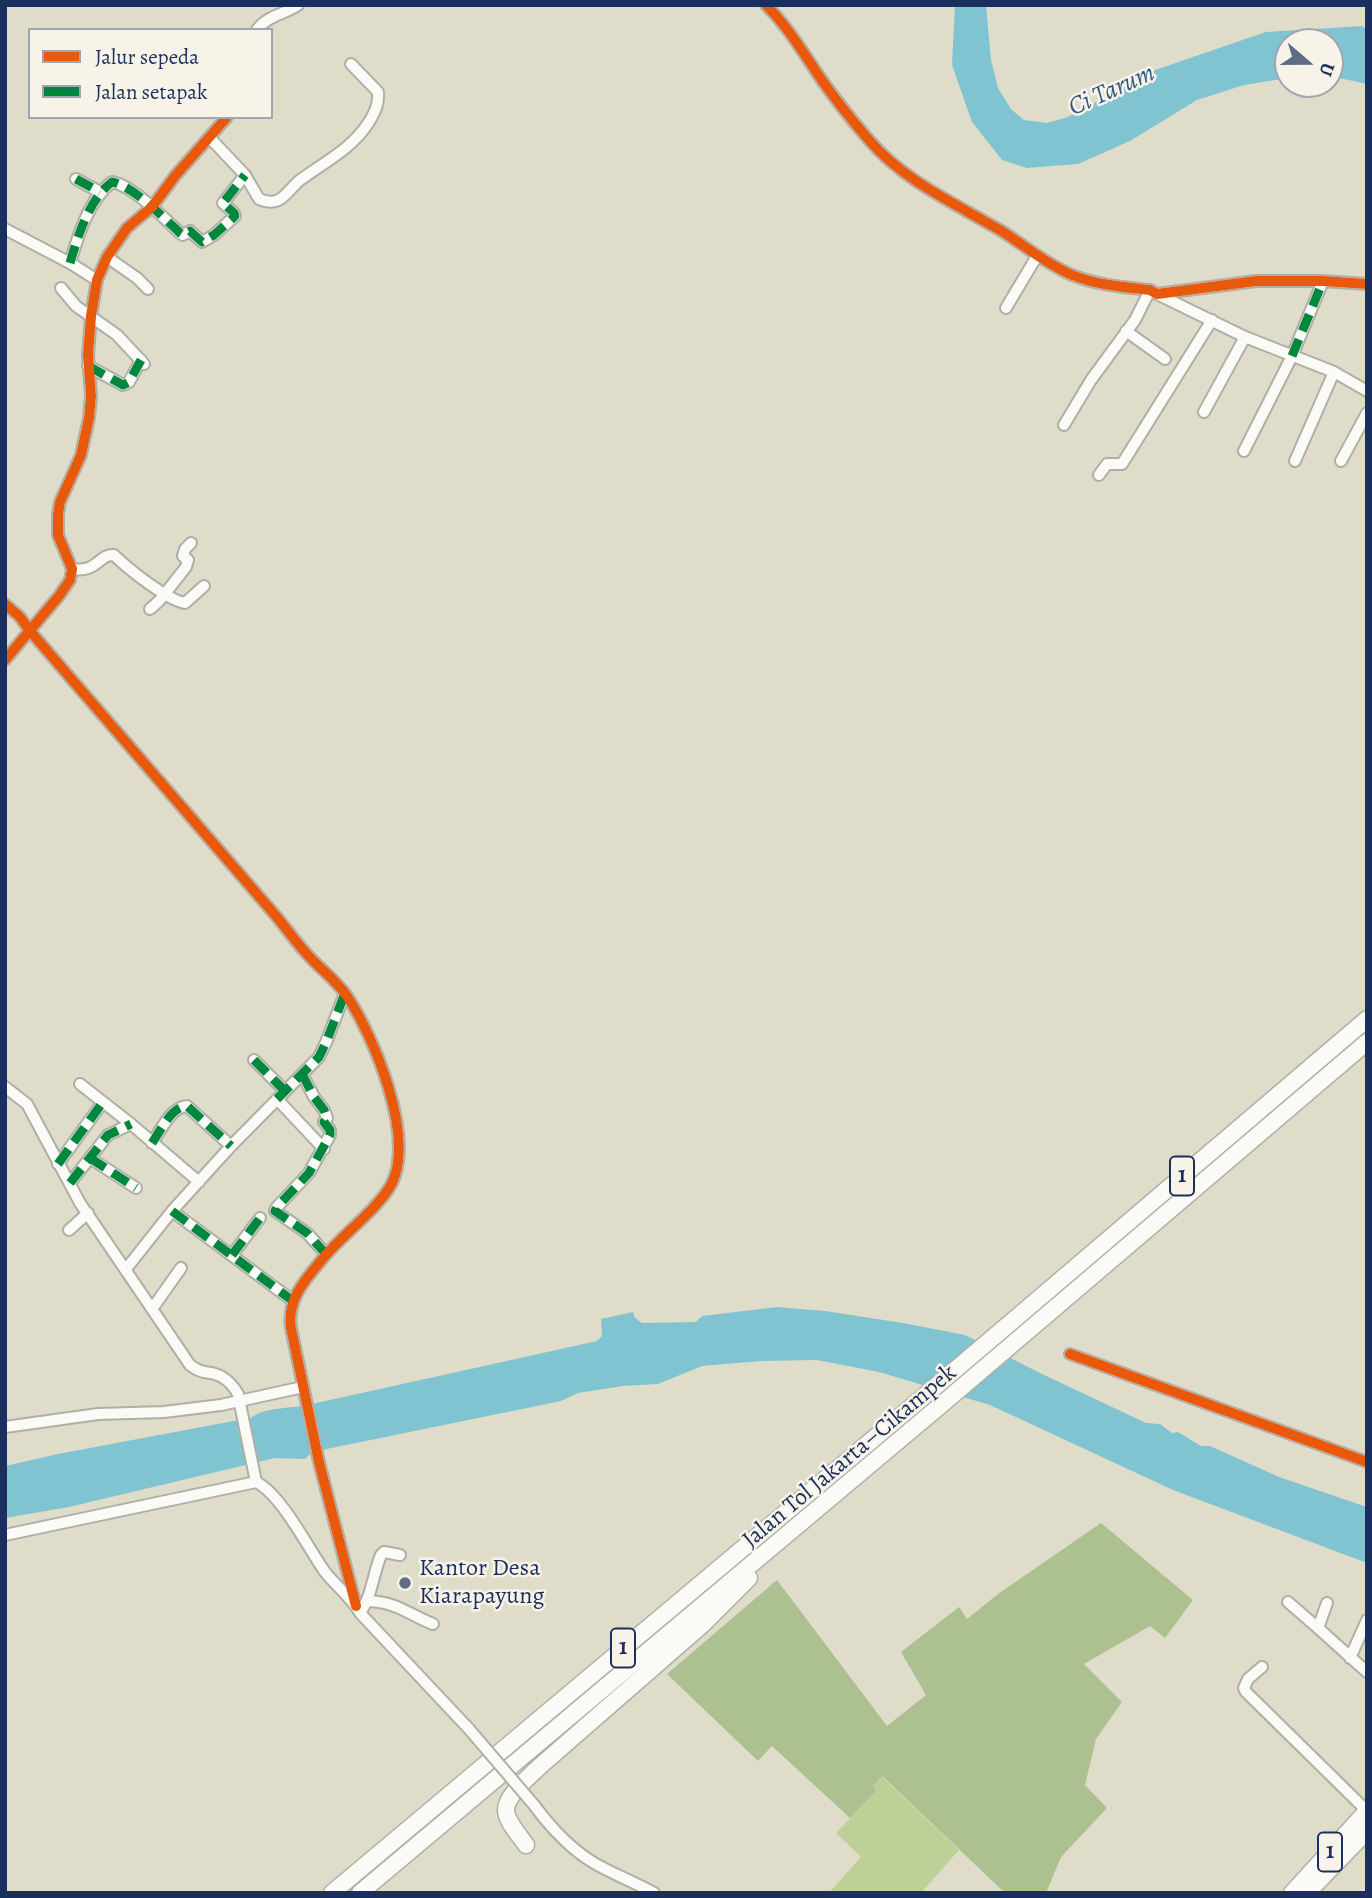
<!DOCTYPE html>
<meta charset="utf-8">
<style>
body{margin:0}
#map{position:relative;width:1372px;height:1898px;overflow:hidden;background:#e0dcca;font-family:Alegreya,serif}
canvas{display:block}
.frame{position:absolute;inset:0;border:7px solid #1b2f5e;pointer-events:none}
.legend{position:absolute;left:28px;top:28px;width:245px;height:91px;box-sizing:border-box;background:#f7f3e8;border:2px solid #9fa5b1;margin:0;padding:9px 12px;list-style:none;font-size:21px;color:#1b2f5e}
.legend li{display:flex;align-items:center;gap:14px;height:35px}
.legend b{width:35px;border:2px solid #9fa5b1}
.north{position:absolute;left:1274px;top:28px;width:70px;height:70px;box-sizing:border-box;background:#f7f3e8;border:2px solid #9fa5b1;border-radius:50%;rotate:110deg;font-size:19px;font-weight:700;line-height:28px;text-align:center;color:#1b2f5e}
.north::after{content:'';display:block;margin:auto;width:24px;height:32px;background:#606c84;clip-path:polygon(50% 0,100% 100%,50% 72%,0 100%)}
</style>
<div id="map">
<canvas width="1372" height="1898"></canvas>
<div class="frame"></div>
<ul class="legend">
<li><b style="height:9px;background:#e8590c"></b>Jalur sepeda</li>
<li><b style="height:9px;background:#00873e"></b>Jalan setapak</li>
</ul>
<div class="north">U</div>
</div>
<script>
const c = document.querySelector('canvas').getContext('2d');
c.lineJoin = 'round';
function paint(path, color) {
  c.fillStyle = color;
  c.fill(path, 'evenodd');
}
function trace(path, color, width, dash) {
  c.strokeStyle = color;
  c.lineWidth = width;
  c.lineCap = dash ? 'butt' : 'round';
  c.setLineDash(dash || []);
  c.stroke(path);
}
function write(font, color, halo, rows, align = 'center') {
  c.font = font + ' Alegreya,serif';
  c.lineWidth = 5;
  c.setLineDash([]);
  c.textBaseline = 'middle';
  c.strokeStyle = halo;
  c.fillStyle = color;
  for (const [text, x, y, turn = 0] of rows) {
    c.save();
    c.translate(x, y);
    c.rotate((+turn || 0) * Math.PI / 180);
    c.textAlign = isNaN(turn) ? turn : align;
    if (halo) c.strokeText(text, 0, 0);
    c.fillText(text, 0, 0);
    c.restore();
  }
}
const green = new Path2D(`
 M881,1776L959,1850L921,1893H829L861,1857L836,1833L876,1791L873,1786Z`);
const forest = new Path2D(`
 M1101,1523L1193,1600L1165,1638L1150,1626L1084,1664L1122,1702L1096,1739L1085,1785L1107,1808L1061,1857L1046,1893H1005L882,1776L873,1786L876,1791L850,1818L772,1746L758,1761L667,1674L777,1580L887,1726L926,1695L901,1652L959,1607L967,1619L998,1594Z`);
const water = new Path2D(`
 M955,5H986L991,60L998,88L1011,109L1024,120L1047,123L1068,117L1155,70L1266,32L1362,26L1367,29V84L1330,76V42H1288V78L1244,85L1197,100L1130,141L1078,164L1027,168L1002,160L972,122L952,65Z
 M777,1307L825,1311L903,1323L965,1335L1040,1373L1146,1423L1160,1424L1172,1433L1178,1432L1201,1446H1210L1279,1477L1367,1507V1563L1173,1490L990,1405L879,1372L817,1360L761,1361L702,1366L658,1384L623,1386L578,1393L561,1401L312,1452L305,1459L275,1458L69,1507L5,1518V1466L58,1454L239,1420H249C259,1408 288,1408 303,1406L597,1341L602,1336L601,1319L633,1312L635,1318L642,1323L696,1322L702,1316Z`);
const minor = new Path2D(`
 M766,5C787,26 801,49 817,73C833,97 851,119 869,140C904,181 954,203 1000,230C1024,245 1046,264 1072,275C1096,285 1124,287 1150,290L1157,294L1256,281H1323L1367,284
 M257,30C266,16 285,14 298,5
 M210,138L245,175L259,199C281,208 285,193 299,181C324,162 351,150 369,122C375,112 379,104 378,92L351,64
 M76,179L100,192
 M5,229L70,263L97,280
 M107,257L137,278L148,289
 M70,263C78,236 89,199 112,182C132,185 164,218 180,233L183,235L190,231L202,242L214,235L235,216L234,213L223,203L245,175
 M61,288L76,306L117,335L144,364
 M1157,294L1245,337L1334,372L1367,391
 M1006,308L1037,256
 M1126,331L1165,359
 M88,366L123,385L129,382L141,360
 M1204,412L1245,337
 M1064,425L1091,380L1135,320L1150,290
 M1244,451L1292,356L1323,281
 M1295,461L1334,372
 M1341,461L1367,413
 M1099,475L1107,464H1122L1212,320
 M72,569C98,573 98,554 114,555C127,568 167,600 185,603L204,586
 M5,604L20,617L30,631L276,916C286,928 295,941 306,953C319,968 336,980 347,996C374,1037 415,1135 392,1183C379,1209 339,1237 320,1262C303,1282 287,1301 291,1328L319,1462L356,1606
 M150,609L160,600L186,567L188,560L183,556L185,549L191,543
 M5,660L59,596L70,580L72,569L58,535V514L60,502L81,455L89,418L91,396L88,355L91,316L97,280L107,257L127,228L152,207L175,176L227,117
 M254,1060L284,1090
 M302,1074L314,1097L324,1110L327,1118L324,1122L330,1130V1135L309,1173L277,1207L275,1211L307,1233L326,1254
 M80,1084L131,1124L199,1182
 M5,1087L27,1104L80,1203L190,1365C204,1376 211,1370 222,1377C229,1381 234,1387 238,1394L256,1482
 M277,1099L324,1149
 M152,1143C161,1130 171,1107 187,1106L231,1146
 M90,1158L136,1188
 M58,1164L103,1102
 M70,1183L108,1135L131,1124
 M172,1211L293,1301
 M69,1230L88,1213
 M232,1255L260,1218
 M126,1269L172,1211L231,1146L319,1057L327,1040L345,993
 M152,1309L181,1268
 M1070,1354L1367,1462
 M5,1427L98,1414L164,1412L221,1405L303,1387
 M5,1535L256,1482C281,1494 308,1548 325,1572C336,1586 352,1598 360,1613L469,1729
 M368,1601C397,1602 408,1614 433,1624
 M1288,1602L1318,1628
 M1327,1603L1318,1628L1367,1672
 M360,1613C372,1596 373,1574 381,1555L384,1552L400,1555
 M1350,1658L1367,1620
 M1262,1667L1248,1679L1244,1688L1246,1692L1367,1811
 M534,1805C551,1828 569,1848 594,1863C613,1874 634,1882 654,1893`);
const highway = new Path2D(`
 M526,1845C520,1836 507,1822 506,1811C505,1796 529,1777 539,1767L702,1625L749,1578
 M332,1893L915,1404L1367,1019
 M360,1893L935,1410L1367,1042
 M1292,1893L1367,1811
 M1307,1893L1367,1831`);
const minorBridge = new Path2D(`
 M469,1729L534,1805`);
const quiet = new Path2D(`
 M76,179L100,192
 M70,263C78,236 89,199 112,182C132,185 164,218 180,233L183,235L190,231L202,242L214,235L235,216L234,213L223,203L245,175
 M1292,356L1323,281
 M88,366L123,385L129,382L141,360
 M254,1060L284,1090
 M302,1074L314,1097L324,1110L327,1118L324,1122L330,1130V1135L309,1173L277,1207L275,1211L307,1233L326,1254
 M277,1099L319,1057L327,1040L345,993
 M152,1143C161,1130 171,1107 187,1106L231,1146
 M90,1158L136,1188
 M58,1164L103,1102
 M70,1183L108,1135L131,1124
 M172,1211L293,1301
 M232,1255L260,1218`);
const cycleway = new Path2D(`
 M766,5C787,26 801,49 817,73C833,97 851,119 869,140C904,181 954,203 1000,230C1024,245 1046,264 1072,275C1096,285 1124,287 1150,290L1157,294L1256,281H1323L1367,284
 M5,604L20,617L30,631L276,916C286,928 295,941 306,953C319,968 336,980 347,996C374,1037 415,1135 392,1183C379,1209 339,1237 320,1262C303,1282 287,1301 291,1328L319,1462L356,1606
 M5,660L59,596L70,580L72,569L58,535V514L60,502L81,455L89,418L91,396L88,355L91,316L97,280L107,257L127,228L152,207L175,176L227,117
 M1070,1354L1367,1462`);
const markers = [
 [405,1583,7,"#606c84"]
];
const shields = [
 [1182,1176,24],
 [623,1648,24],
 [1330,1852,24]
];
const shieldNames = [
 ["1",1182,1176],
 ["1",623,1648],
 ["1",1330,1852]
];
const streetNames = [
 ["Jalan Tol Jakarta–Cikampek",850,1457,-40]
];
const poiNames = [
 ["Kantor Desa",419,1569],
 ["Kiarapayung",419,1597]
];
const waterNames = [
 ["Ci Tarum",1112,91,-24]
];
paint(green, '#becf97');
paint(forest, '#acc090');
paint(water, '#80c4d2');
trace(minor, '#afaea7', 14);
trace(highway, '#afaea7', 19);
trace(minor, '#fafaf7', 10);
trace(highway, '#fafaf7', 16);
trace(minorBridge, '#afaea7', 14, []);
trace(minorBridge, '#fafaf7', 10);
trace(quiet, '#00873e', 9, [18, 9]);
trace(cycleway, '#e8590c', 10);
for (const [x, y, r, color] of markers) {
  const dot = new Path2D();
  dot.arc(x, y, r, 0, 2 * Math.PI);
  c.fillStyle = color;
  c.fill(dot);
  trace(dot, '#f7f3e8', 2.5);
}
for (const [x, y, w] of shields) {
  const box = new Path2D();
  box.roundRect(x - w / 2, y - 19.5, w, 39, 5);
  c.fillStyle = '#f7f3e8';
  c.fill(box);
  trace(box, '#1b2f5e', 2);
}
write('bold 23px', '#1b2f5e', null, shieldNames);
write('24px', '#1b2f5e', '#f7f3e8', streetNames);
write('24px', '#1b2f5e', '#f7f3e8', poiNames, 'left');
write('italic 26px', '#2d5882', '#f7f3e8', waterNames);
</script>
